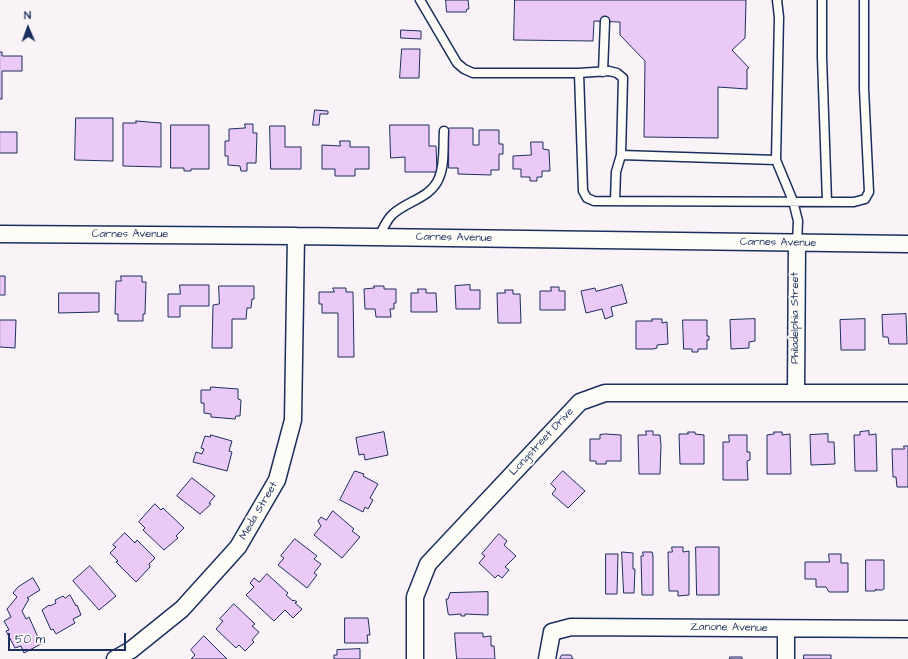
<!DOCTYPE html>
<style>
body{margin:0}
#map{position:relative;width:908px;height:659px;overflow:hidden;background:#f9f2f7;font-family:"Architects Daughter",sans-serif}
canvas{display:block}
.north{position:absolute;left:8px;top:8px;width:40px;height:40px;-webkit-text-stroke:3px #fdfcf7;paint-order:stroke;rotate:358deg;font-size:11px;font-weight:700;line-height:16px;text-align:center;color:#1b2f5e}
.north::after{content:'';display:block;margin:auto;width:14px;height:18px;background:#1b2f5e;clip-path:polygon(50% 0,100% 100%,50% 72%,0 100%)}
.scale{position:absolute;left:8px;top:633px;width:118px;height:18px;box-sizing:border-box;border:2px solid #1b2f5e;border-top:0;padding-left:5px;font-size:12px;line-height:14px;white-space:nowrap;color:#1b2f5e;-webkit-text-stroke:3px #fdfcf7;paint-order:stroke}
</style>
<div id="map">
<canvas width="908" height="659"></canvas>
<div class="north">N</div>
<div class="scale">50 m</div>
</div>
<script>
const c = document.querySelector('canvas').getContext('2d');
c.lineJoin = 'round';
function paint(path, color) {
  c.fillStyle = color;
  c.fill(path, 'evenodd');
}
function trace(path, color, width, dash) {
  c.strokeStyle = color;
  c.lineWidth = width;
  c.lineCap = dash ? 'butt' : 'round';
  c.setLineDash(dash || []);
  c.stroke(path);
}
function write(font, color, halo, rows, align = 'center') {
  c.font = font + ' "Architects Daughter",sans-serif';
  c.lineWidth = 4;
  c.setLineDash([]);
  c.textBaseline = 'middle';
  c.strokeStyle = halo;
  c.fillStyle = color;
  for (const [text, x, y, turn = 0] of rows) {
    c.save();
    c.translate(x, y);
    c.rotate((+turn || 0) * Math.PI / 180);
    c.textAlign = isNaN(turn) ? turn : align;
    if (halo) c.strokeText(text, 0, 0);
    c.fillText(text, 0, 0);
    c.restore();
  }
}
const building = new Path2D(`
 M446,0H468L469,9H467L466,12H447Z
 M515,0H746L745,38L732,50L749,68L747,69V89L718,87V138L644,137L645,61L620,35V22L594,21L593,41L514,40Z
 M401,30L421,31V39L401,38Z
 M402,49H420L419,78H400Z
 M0,52H2V56H22V71H2V99H0Z
 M315,110L328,111V114H320L319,125H313Z
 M76,118H113V161L75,160Z
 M136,121L161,123V167L123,166V123H136Z
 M245,124H253V133H257L256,163H247V171H241L240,166L228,165V156H225V141H229V129L245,128Z
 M171,125H209V169H191V171H184V168H171Z
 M390,125H429V146H436L437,172H405V157L391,158Z
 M270,126H285V147H301V169H271Z
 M449,128H473V145H479V130H499V144H503V154H499V170H491V175L458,174V168H449Z
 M0,132H17V153H0Z
 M340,141H350V147H369V169H355V176H335V169H322V145L340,146Z
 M531,142H543V149L549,150L550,171H542V177H537V181H530V177H521V169H513V156L531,155Z
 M0,276H5V295H0Z
 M121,276H142V282H146L145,314H143V321H118V314H115L116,281H121Z
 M180,285H209V306H180V317H168V294H180Z
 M470,285V290H480V309H456L455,286Z
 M622,285L627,303L611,307L613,316L605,319L602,309L586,313L581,291L595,288L596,291Z
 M219,286H254V299H252L251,308H247L246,319H232V348H212L213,305L219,304Z
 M374,286H384V289H396V303H394V309H390L391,317H376L375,309H365L364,289L374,288Z
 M551,287H559V291H565V310H540V291H551Z
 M333,288H346V292H353L354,357H338V313H322V304H319V292H334Z
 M418,289H426V293H436L437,312H411V293H418Z
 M505,290H513V294H520L521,323H498L497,293H505Z
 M59,293H99V312L59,313Z
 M906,314L907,344H889L888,337H883L882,315Z
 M652,319H662V323L667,322L668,344L657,345V348L653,349H636V321H652Z
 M755,319V341L749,342V348L731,349L730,320Z
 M865,319V350H841L840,320Z
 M0,320H16L15,348L0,347Z
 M683,320H707V336H709V340H707V349H698V352H692V349H684Z
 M211,387L238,389V399L241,400L240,416H236L235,419L211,417V414L204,413V403H201V390H210Z
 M646,431H653V435H660L661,445L660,474H639L638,435H646Z
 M869,431V435L876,434L877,471H855L854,435H860V432Z
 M384,432L388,455L365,460L364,454L359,455L356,438Z
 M688,432H695V434L704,435V464H680L679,434H688Z
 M774,432H782V435L790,434L791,474H767V435L774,434Z
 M605,434L621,435V461H606V464H596V461H590V439H600V435Z
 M828,434V442H834L835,464L811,465L810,435Z
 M211,435L232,441L229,451L232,452L227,471L193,462L196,452L202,454L204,449L201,448L205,436L210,437Z
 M729,435H747V452H750V460L747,461L748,480H723V442H729Z
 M904,446H908V487H897L896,477H893L892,449H904Z
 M355,471L364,474L363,476L378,484L370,498L373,500L368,509L365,507L363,512L340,500Z
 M563,471L585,491L568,508L552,494L556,489L551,484Z
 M192,478L215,496L209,503L211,504L200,514L177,496Z
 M155,504L161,510L163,508L184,528L176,536L178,538L164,550L143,530L145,528L139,522Z
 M333,511L354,529L352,531L360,537L342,558L314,535L321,526L318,521L321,517L326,520Z
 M125,533L135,543L137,540L155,558L149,564L150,567L136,582L116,562L118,561L110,553L116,547L113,545Z
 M499,534L507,541L504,545L516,556L505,567L509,570L502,578L498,575L495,578L479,563L485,556L482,554Z
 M295,539L317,556L314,559L321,564L314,573L317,575L307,588L278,565L284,558L281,556Z
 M672,547H683V552L689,551V595L678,596V591H669L668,552H672Z
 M696,547H719V595H697Z
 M622,552L633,553V569H635L634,593H624Z
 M643,552H652L653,556V595H642L641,556H643Z
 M606,554H618L617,594H606Z
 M829,554H841V563H848V592H829L826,587H816V579H805V562H829Z
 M866,560H884V589L882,590H876V589L875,591H866Z
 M90,566L116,596L99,610L73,581Z
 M267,574L288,593L286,595L293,601L294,600L297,602L295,603L302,609L293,618L285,610L274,621L246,595L254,587L250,583L254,578L259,582Z
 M33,578L40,590L27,598L29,599L22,611L26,619L29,617L41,644L24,653L21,646L15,648L6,631L9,630L4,621L11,617L7,609L17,597L13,593L18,587Z
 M488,592V615L465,614V616H461V614L449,615L448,613L446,599H448L450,593Z
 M70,595L76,606L77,605L81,615L73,619L75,623L56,634L53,629L51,630L42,610L49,605L50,606L56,603L55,600L63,596L65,598Z
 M234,604L255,624L252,626L259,632L252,640L254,642L245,651L239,645L236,648L216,629L223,621L220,619Z
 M345,618H368L370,635H367L368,643H345Z
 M455,633H483V637L491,636V646H494L495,659H457Z
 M204,636L227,659H191L195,655L191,650Z
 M360,649V659H334V655H337V650Z
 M562,655H571L573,659H560Z
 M804,655H831V659H804Z
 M730,657H742V659H730Z`);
const lane = new Path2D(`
 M420,0L457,63L464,69L473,73H579L609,71L617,73L623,78L621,155
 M777,0L779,17L776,160L793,201L798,221L797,243
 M822,0V57L827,202
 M603,72L605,21
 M579,73L583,191L587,198L594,201L854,202L865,199L869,192L864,89V0
 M615,201L616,172L621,155L776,160
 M379,237C383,229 386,220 393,214C407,201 431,198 439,178C445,164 443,146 444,131`);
const street = new Path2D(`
 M0,234L296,236L908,244
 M796,392L797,243
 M115,659L131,650L182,609L238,547L277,480L293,420L296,236
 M415,659V597L428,564L580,402L605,393H908
 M547,659L552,632L571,627L908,629
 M786,659V629`);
const streetNames = [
 ["Carnes Avenue",130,235],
 ["Carnes Avenue",454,238,1],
 ["Carnes Avenue",778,243,1],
 ["Philadelphia Street",796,318,-90],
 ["Longstreet Drive",542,442,-47],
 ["Meda Street",259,511,-60],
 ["Zanone Avenue",729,628,1]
];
paint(building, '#eac9f6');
trace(building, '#1b2f5e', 1);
trace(lane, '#1b2f5e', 11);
trace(street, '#1b2f5e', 19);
trace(lane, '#fdfcf7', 8);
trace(street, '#fdfcf7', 16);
write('11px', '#1b2f5e', '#fdfcf7', streetNames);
</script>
